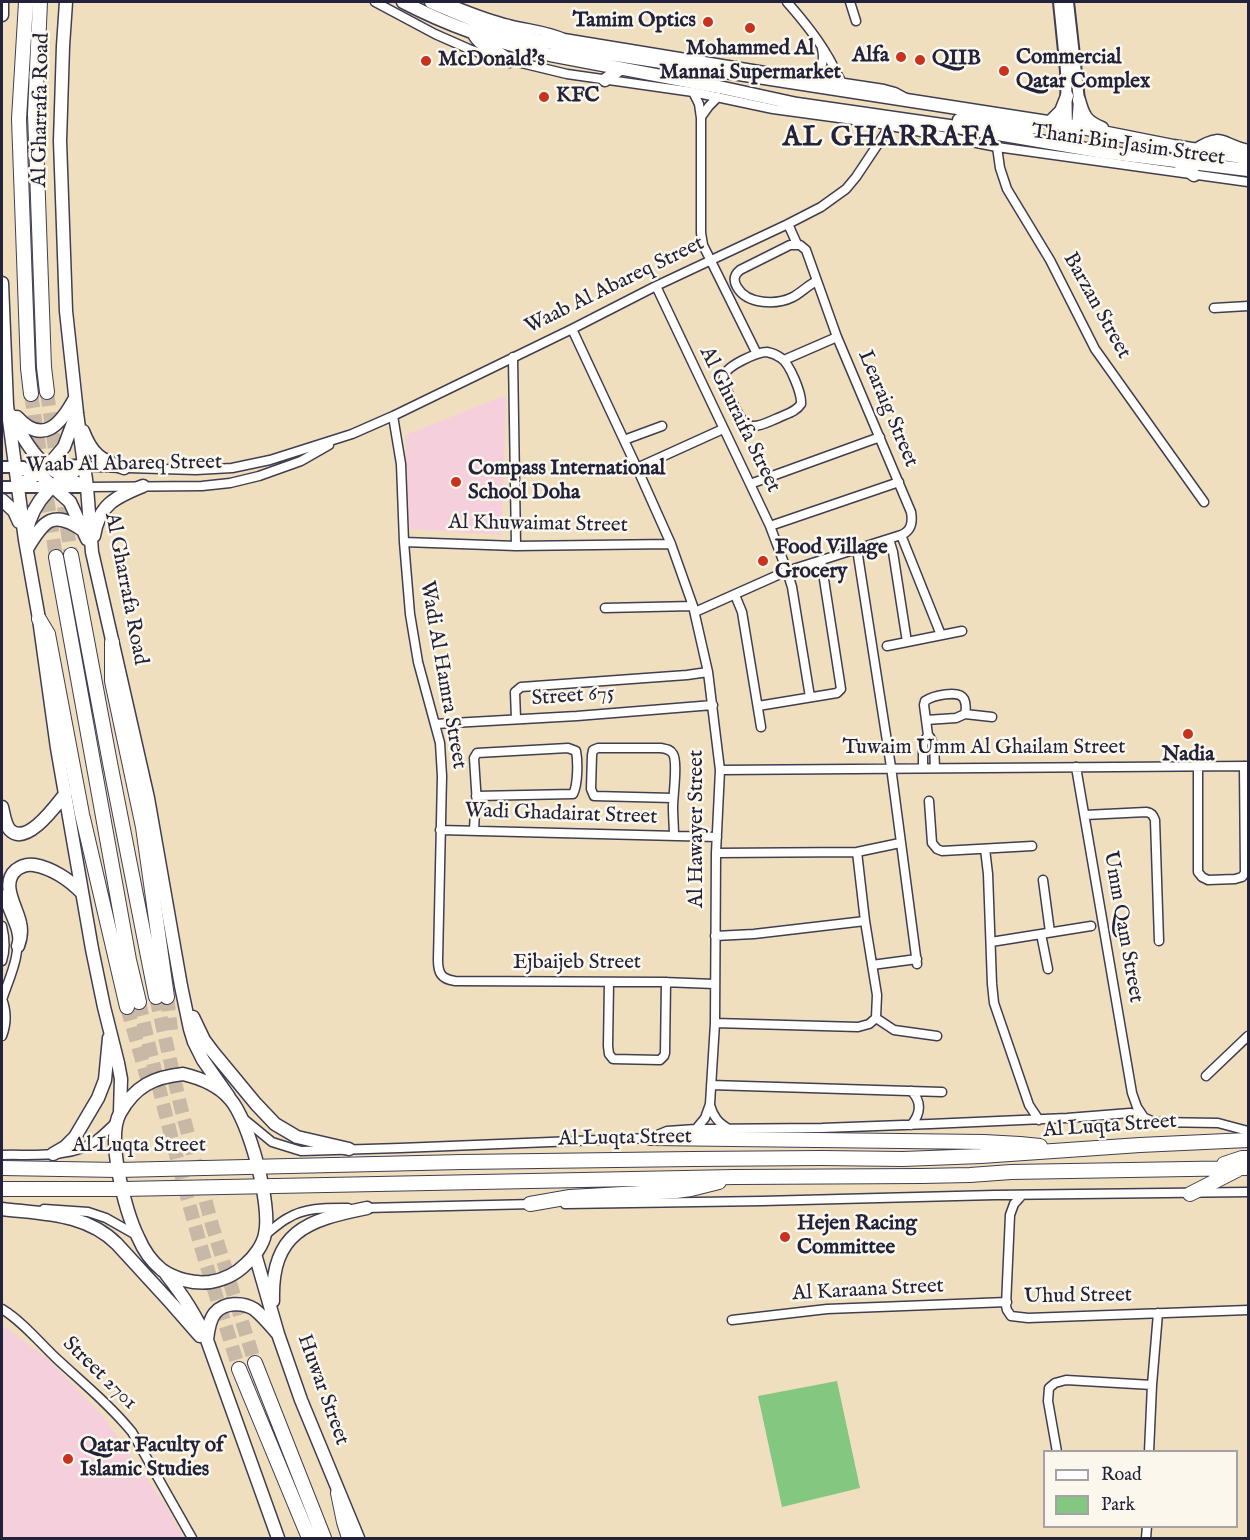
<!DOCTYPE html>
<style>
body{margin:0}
#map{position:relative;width:1250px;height:1540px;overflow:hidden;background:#f0dfbf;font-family:"IM FELL English",serif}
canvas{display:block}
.frame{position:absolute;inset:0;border:3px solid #22223b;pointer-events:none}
.legend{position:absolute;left:1043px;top:1450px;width:195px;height:78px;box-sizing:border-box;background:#fbf7ec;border:2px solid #a4a2a5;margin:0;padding:8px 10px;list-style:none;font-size:18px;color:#22223b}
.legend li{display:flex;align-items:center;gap:12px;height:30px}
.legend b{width:30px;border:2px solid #a4a2a5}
</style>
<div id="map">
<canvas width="1250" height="1540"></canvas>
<div class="frame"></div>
<ul class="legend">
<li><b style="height:8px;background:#fff"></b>Road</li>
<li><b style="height:16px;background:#84c780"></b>Park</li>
</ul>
</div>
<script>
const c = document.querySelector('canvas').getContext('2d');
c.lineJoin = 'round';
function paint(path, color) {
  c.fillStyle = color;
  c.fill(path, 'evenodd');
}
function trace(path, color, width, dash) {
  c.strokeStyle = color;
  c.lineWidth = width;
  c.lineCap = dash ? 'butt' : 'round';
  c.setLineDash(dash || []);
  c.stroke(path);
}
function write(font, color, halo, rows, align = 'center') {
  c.font = font + ' "IM FELL English",serif';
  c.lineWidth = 5;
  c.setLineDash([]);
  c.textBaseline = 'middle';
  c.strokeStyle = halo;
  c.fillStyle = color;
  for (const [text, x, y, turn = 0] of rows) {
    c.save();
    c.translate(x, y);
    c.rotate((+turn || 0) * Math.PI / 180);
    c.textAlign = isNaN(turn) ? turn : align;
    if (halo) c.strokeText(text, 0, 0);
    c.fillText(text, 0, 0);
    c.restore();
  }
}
const built = new Path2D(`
 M506,395L502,535L410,529L405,435Z
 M2,1325L48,1359L103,1416L164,1503L184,1538H2Z`);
const green = new Path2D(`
 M837,1381L860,1488L782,1507L758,1396Z`);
const trunkTunnel = new Path2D(`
 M47,392L57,464
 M31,394L56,557
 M61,486L71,555
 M156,997L179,1100L212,1225L255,1363
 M167,997L171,1030
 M139,1002C156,1078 175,1154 196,1229C209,1276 225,1322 239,1369
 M127,1007L147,1078`);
const minor = new Path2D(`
 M375,2L435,34L469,49L497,59L513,61L567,74L693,92L773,109L876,123L997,147L1248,182
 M446,2C466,10 487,19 509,24C528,29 546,30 564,38L765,71L884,89L895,92L906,98
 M787,2C802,19 816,36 827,55C833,64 836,74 843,84
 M850,2L856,21
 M813,79C822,70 825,61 822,49
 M693,92L699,104L701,118V233L703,245L757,354
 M701,117L709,106L718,97
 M997,147L1000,168L1007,189L1050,260L1095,349L1204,502
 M788,224L797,244
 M656,286L770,526L787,571L792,587L810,697
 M1214,308L1248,306
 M572,329L637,468L671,544L693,606L708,672L720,770L716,853L715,1023L710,1104L705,1118L696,1129
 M767,352C772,353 777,355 781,358C790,364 802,394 801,404C796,412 786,414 778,418C770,421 760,427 752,426C749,425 746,424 744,422C738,416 722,383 724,376C726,366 757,352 767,352Z
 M513,357L516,546
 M784,360L837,337
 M393,416L401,464L404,542L410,614L418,662L440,743L442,776L438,960C438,973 441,979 455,981L663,982L714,984
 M624,440L662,426
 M84,465L94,467L196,470L232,468L270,460L352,434L393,416L572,329L656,286L788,224L821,207L846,189L856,177L890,126
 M637,468L723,429
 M750,484L880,437
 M87,487L202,486L230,483L259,476L301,461L329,445
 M770,526L899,482
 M901,535L941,635
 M889,539L893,552L907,642
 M404,542L516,546L671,544
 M857,549L891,767L917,964
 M735,595L742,612L761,727
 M605,608L693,606
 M695,612L787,571L901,535C911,531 913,523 911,512L837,337L806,250L800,245H790L740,270C734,275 733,280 737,287C747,305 777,305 793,297C802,292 808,285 817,281
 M887,646L962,631
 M758,706L837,693L841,689L821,560
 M965,714L992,717
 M516,719L515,692L521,687L687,675L708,672
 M435,724L577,716L713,705
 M928,735C936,743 934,756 935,767
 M1198,766V872L1202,877L1208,880L1235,879L1242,877L1245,873L1244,766
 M923,767V744L928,735L924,705L925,701C932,696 959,689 964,699C966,703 966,710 965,714L956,718L926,720
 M1076,767L1132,1093L1137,1107L1143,1116
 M720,770L1248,766
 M673,798L594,796L591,789L592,755L593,750L598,748H661C666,749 670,749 673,754C678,762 673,796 673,807C673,817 674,827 674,836
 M929,801L932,843L937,849L942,851L1032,846
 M1085,815L1146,812C1152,813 1153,815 1155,820L1159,941
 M440,830L717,837
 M474,831L475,809L477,804L474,758L477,753L568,748L576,751C578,761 578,785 573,794L476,796
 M985,849L988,874L992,984L994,1003L1029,1105L1039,1120
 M716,853L857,852L900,843
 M1043,880L1050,932
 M2,894C6,906 12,918 16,930C22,954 9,978 2,1000
 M2,926C5,938 6,949 2,961
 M1041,934L1048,969
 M715,936L754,934L865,921
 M991,942L1091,926
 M872,965L917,959
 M609,982L608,1046L609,1054L613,1059L660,1060L664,1056L665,1053L666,982
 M2,999C7,1012 7,1023 2,1036
 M876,1018L894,1030L937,1036
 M715,1023L858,1027L869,1024L876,1018L877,995L865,921L857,852
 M1206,1076L1248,1036
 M711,1085L942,1092
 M710,1105C713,1116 718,1123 729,1129
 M244,1119L272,1142L301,1151L400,1148L650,1138L667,1131L696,1129L822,1128L930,1124L1067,1118L1130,1113L1136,1114L1154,1122L1218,1123L1248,1131
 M911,1125C921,1114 922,1101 911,1091
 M2,1155C30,1154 71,1159 95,1141C103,1135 110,1128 117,1121
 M1022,1195L1014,1204L1010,1215L1006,1306L1007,1310L1011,1316L1028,1318L1248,1310
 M565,1204L762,1201L995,1195L1248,1192
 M364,1208L534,1204
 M44,1209L88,1212L106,1218L136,1235
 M265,1235C273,1229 280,1222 288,1218C306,1207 328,1208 348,1208
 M2,1309C23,1322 39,1342 57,1359C83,1383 110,1405 132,1432L192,1538
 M732,1320L827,1309L1007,1302
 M1057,1452L1048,1401L1049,1388L1055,1383L1066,1380L1152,1385
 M1149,1452L1152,1385L1158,1313
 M1146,1538L1147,1526`);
const tertiary = new Path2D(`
 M1059,2L1066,71L1067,132L1070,140L1076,147
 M1068,2L1079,100L1077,127
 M2,467H23
 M45,467L83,465
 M2,487H84`);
const secondary = new Path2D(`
 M66,2L63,46L60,141L66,311L77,413L87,487L92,552L148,798L181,986L190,1029L194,1042L203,1060L229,1097
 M403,2C449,26 499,43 550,55L719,87L797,104L963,128L1103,152L1248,170
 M431,2C459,14 488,27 518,35C544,42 570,47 597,52L1067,125L1173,146L1248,158
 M2,15V2
 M474,34C481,48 498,50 510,61
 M605,80L620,69
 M1079,100C1083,115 1086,122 1102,128
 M959,120L982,122L1028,129L1034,127L1037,121
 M1049,123L1061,111L1067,96
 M1196,150C1224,132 1221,146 1248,151
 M1178,162L1194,175
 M2,283L7,405L25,540L39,619L57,748L92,949L104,1007L118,1063L121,1079L120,1112
 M12,416C31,456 45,471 87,487
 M17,417C43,446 61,424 75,398
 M83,431C92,455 101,460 124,468
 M15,467L38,473L70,502L87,539
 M18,487L47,467L64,447L76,415
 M2,500L14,511L19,522
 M26,533C34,497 54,483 84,465
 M94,536C99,504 116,497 143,486
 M27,549C44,520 53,509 84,531
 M2,807C4,815 5,825 10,830C27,847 57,804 66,793
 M18,946C21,938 22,931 20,923C17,907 0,884 16,870C21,866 28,864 34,865C52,868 70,880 82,893
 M193,1017L204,1040L213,1052L256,1104L275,1124L297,1137L349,1149
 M183,1074C200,1078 218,1085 230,1099C249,1120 272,1206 265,1234C263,1245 254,1257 246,1264C236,1274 223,1280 210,1282C193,1284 175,1279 162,1270C152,1262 143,1249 138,1237C125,1211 106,1138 120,1113C135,1086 154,1077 183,1074Z
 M53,1154L65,1147L75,1137L98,1098L105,1080L109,1038
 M2,1209C43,1214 86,1213 117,1244L172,1304L200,1336
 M255,1254L278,1334L301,1400L358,1538
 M166,1274C184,1297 195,1314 207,1340L278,1538
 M273,1301C271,1232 307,1220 367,1208
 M207,1340C208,1331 209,1320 215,1313C224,1302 243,1302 254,1309C263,1316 270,1325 277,1333`);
const primary = new Path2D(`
 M650,1138L984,1142L1020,1144L1040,1146
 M1224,1164L1242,1158H1248
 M2,1168L118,1170L462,1162L693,1159L822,1158L903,1159L981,1156L1140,1145L1248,1140
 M2,1189H122L735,1177L921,1176L970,1175L1011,1172L1248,1168
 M1190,1194L1237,1170
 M530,1204L570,1197L676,1191L691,1189L719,1182`);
const trunk = new Path2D(`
 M26,2L19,119L28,368L31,394
 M40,2L35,114L44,367L47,392
 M71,555L110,763L156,997
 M56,557L129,960L139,1002
 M39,619L48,634L82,814L127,1007
 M112,642V681L143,827L167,997
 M255,1363L324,1538
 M239,1369L309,1538
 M338,1493L344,1522L349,1538`);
const markers = [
 [708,22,6,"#c8321e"],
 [750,28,6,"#c8321e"],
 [901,57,6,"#c8321e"],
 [920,60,6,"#c8321e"],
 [426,61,6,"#c8321e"],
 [1004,71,6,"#c8321e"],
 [544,97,6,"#c8321e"],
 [456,482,6,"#c8321e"],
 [763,561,6,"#c8321e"],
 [1188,734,6,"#c8321e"],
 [785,1237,6,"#c8321e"],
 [68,1459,6,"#c8321e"]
];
const poiNames = [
 ["Tamim Optics",696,22,"right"],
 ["Mohammed Al",750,50,"center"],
 ["Mannai Supermarket",750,74,"center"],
 ["Alfa",889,57,"right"],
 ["Commercial",1016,59],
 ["Qatar Complex",1016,83],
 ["QIIB",932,60],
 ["McDonald's",438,61],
 ["KFC",556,97],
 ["Compass International",468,470],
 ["School Doha",468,494],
 ["Food Village",775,549],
 ["Grocery",775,573],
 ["Nadia",1188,756,"center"],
 ["Hejen Racing",797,1225],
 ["Committee",797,1249],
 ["Qatar Faculty of",80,1447],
 ["Islamic Studies",80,1471]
];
const streetNames = [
 ["Al Gharrafa Road",42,110,-89],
 ["Thani Bin Jasim Street",1128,146,8],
 ["Waab Al Abareq Street",615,286,-26],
 ["Barzan Street",1096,306,61],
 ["Learaig Street",887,409,67],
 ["Al Ghuraifa Street",739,420,64],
 ["Waab Al Abareq Street",124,465,-1],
 ["Al Khuwaimat Street",538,525,1],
 ["Al Gharrafa Road",125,589,79],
 ["Wadi Al Hamra Street",442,675,80],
 ["Street 675",573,697,-4],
 ["Tuwaim Umm Al Ghailam Street",984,749],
 ["Wadi Ghadairat Street",561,815,2],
 ["Al Hawayer Street",698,829,-90],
 ["Umm Qam Street",1122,927,80],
 ["Ejbaijeb Street",577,964],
 ["Al Luqta Street",1110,1127,-4],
 ["Al Luqta Street",625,1139,-1],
 ["Al Luqta Street",139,1147],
 ["Al Karaana Street",868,1291,-3],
 ["Uhud Street",1078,1297,-1],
 ["Street 2701",99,1374,44],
 ["Huwar Street",322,1390,70]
];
const districtNames = [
 ["AL GHARRAFA",891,139]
];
paint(built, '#f5cfdc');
paint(green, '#84c780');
trace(trunkTunnel, '#c7b9a5', 14, [14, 7]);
trace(minor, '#413e4f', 11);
trace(tertiary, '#413e4f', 14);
trace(secondary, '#413e4f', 15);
trace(primary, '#413e4f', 16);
trace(trunk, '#413e4f', 16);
trace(minor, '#fff', 8);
trace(tertiary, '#fff', 10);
trace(secondary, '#fff', 12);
trace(primary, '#fff', 14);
trace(trunk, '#fff', 14);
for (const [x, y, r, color] of markers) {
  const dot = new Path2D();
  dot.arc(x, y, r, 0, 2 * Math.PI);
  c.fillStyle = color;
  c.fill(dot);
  trace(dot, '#fbf7ec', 2);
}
write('bold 21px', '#22223b', '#fbf7ec', poiNames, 'left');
write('21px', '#22223b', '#fbf7ec', streetNames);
c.letterSpacing = '1.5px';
write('bold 27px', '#22223b', '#fbf7ec', districtNames);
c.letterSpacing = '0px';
</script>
